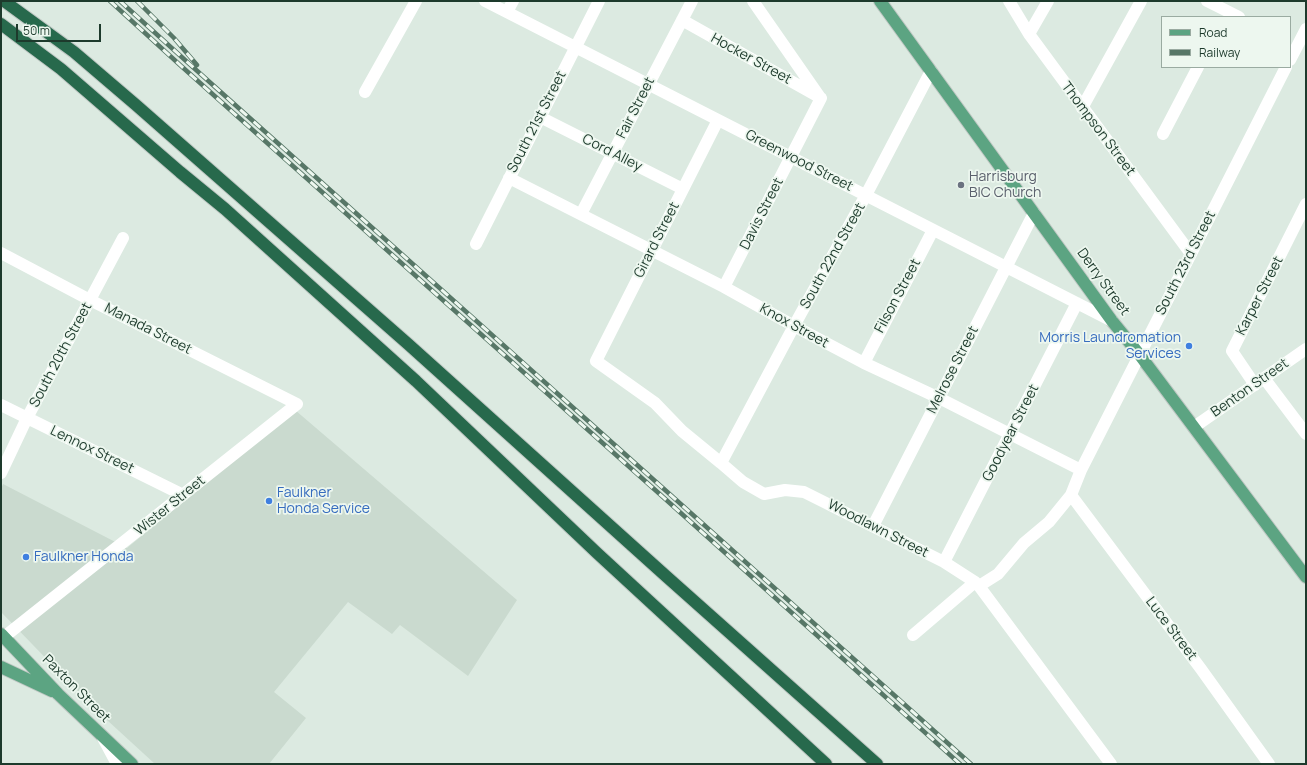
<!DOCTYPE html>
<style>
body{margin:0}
#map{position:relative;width:1307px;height:765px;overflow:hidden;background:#dceae1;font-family:Manrope,sans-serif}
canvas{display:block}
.frame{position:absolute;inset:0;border:2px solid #1d3a2c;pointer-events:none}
.legend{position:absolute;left:1161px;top:16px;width:130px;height:52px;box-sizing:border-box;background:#edf7ef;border:1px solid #9aaba1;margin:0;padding:5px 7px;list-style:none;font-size:12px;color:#1d3a2c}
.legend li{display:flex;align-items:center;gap:8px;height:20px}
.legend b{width:20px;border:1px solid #9aaba1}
.scale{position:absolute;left:16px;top:24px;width:85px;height:18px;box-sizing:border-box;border:2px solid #1d3a2c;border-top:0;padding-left:5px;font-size:12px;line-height:14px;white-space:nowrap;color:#1d3a2c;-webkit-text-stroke:3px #edf7ef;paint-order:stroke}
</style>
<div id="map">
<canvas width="1307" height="765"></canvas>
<div class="frame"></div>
<ul class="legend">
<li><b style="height:5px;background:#5ca482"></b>Road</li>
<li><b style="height:5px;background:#577767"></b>Railway</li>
</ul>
<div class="scale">50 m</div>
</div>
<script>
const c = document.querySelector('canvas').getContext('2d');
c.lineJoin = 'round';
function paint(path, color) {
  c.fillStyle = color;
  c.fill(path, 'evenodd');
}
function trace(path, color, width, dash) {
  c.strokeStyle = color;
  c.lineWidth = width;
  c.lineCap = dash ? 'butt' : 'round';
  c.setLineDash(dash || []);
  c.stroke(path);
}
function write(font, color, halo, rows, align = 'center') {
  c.font = font + ' Manrope,sans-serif';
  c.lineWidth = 3.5;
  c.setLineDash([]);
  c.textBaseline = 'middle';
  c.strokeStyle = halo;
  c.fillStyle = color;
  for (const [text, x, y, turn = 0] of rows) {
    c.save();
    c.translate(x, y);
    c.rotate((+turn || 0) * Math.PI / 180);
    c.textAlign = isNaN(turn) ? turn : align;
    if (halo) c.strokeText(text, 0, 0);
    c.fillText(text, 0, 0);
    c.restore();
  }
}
const built = new Path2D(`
 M295,410L517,600L468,676L400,625L392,634L348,602L274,692L306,718L269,764H155L95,709L1,612V489L3,484L127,548Z`);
const minor = new Path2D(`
 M485,1L1112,321
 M753,1L819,96
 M1009,1L1029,34L1191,254
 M1207,1L1239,17
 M507,12L513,1
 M682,20L821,98
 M1029,34L1048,1
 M1290,60L1306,29
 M365,92L416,1
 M1082,108L1141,1
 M540,117L683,189
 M718,120L596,361L655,403L682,431L721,463L743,482L764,494L785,490L804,492L944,562L975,582L979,586L1111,764
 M1163,134L1198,67
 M509,178L724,287L794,326L864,363L939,398L1081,470
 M581,214L692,1
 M476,244L599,1
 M1,253L90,300L297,404L4,637
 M724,287L821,98
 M864,363L933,230
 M1264,378L1306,434
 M1255,385L1232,351L1306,204
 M1,405L183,495
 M1194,427L1306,349
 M721,463L794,326L866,195L931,71
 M1,473L27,418L123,238
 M1071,495L1201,669L1269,764
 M873,526L1034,213
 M944,562L1077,303
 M979,586L998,574L1024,543L1049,522L1071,495L1081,470L1286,67
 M913,635L975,582
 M103,738L117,764`);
const major = new Path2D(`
 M880,1L1112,321L1139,354L1306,577
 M1,634L58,694L132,764
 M1,667L52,691`);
const highway = new Path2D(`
 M4,1L74,52L136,105L408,344L667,577L877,764
 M1,24L61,69L180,172L225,209L416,381L597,553L826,764`);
const rail = new Path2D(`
 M110,1L180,65L663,497L960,764
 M120,1L185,60L971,764
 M137,1L174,38L197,65`);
const markers = [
 [961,185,4,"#6b7280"],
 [1189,346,4,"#3f7fe0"],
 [269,501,4,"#3f7fe0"],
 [26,557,4,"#3f7fe0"]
];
const streetNames = [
 ["Hocker Street",751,59,29],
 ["Fair Street",636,108,-63],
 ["South 21st Street",537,122,-63],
 ["Thompson Street",1098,129,53],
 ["Cord Alley",612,153,27],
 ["Greenwood Street",799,161,27],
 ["Davis Street",762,214,-63],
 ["Girard Street",657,240,-63],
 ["South 22nd Street",833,256,-61],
 ["South 23rd Street",1186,263,-63],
 ["Derry Street",1103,282,54],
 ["Filson Street",898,296,-62],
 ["Karper Street",1260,296,-63],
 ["Knox Street",794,326,29],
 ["Manada Street",148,329,27],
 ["South 20th Street",61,355,-62],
 ["Melrose Street",953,370,-63],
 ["Benton Street",1250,388,-35],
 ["Goodyear Street",1011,433,-63],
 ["Lennox Street",92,450,26],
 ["Wister Street",170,506,-39],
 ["Woodlawn Street",878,529,27],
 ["Luce Street",1171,629,53],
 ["Paxton Street",76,689,45]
];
const worshipNames = [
 ["Harrisburg",969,177],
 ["BIC Church",969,193]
];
const shopNames = [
 ["Morris Laundromation",1181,338,"right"],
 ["Services",1181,354,"right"],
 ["Faulkner",277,493],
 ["Honda Service",277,509],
 ["Faulkner Honda",34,557]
];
paint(built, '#cadacf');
trace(major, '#c0c8c4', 14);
trace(highway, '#c0c8c4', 14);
trace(minor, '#fff', 12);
trace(major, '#5ca482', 12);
trace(highway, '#27694c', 12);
trace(rail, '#577767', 4.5);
trace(rail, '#edf7ef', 3, [9]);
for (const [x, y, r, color] of markers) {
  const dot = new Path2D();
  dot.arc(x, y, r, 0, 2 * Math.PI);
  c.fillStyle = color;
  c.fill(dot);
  trace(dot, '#edf7ef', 1.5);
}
write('14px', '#1d3a2c', '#edf7ef', streetNames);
write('14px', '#5b616d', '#edf7ef', worshipNames, 'left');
write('14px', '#366cbe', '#edf7ef', shopNames, 'left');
</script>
